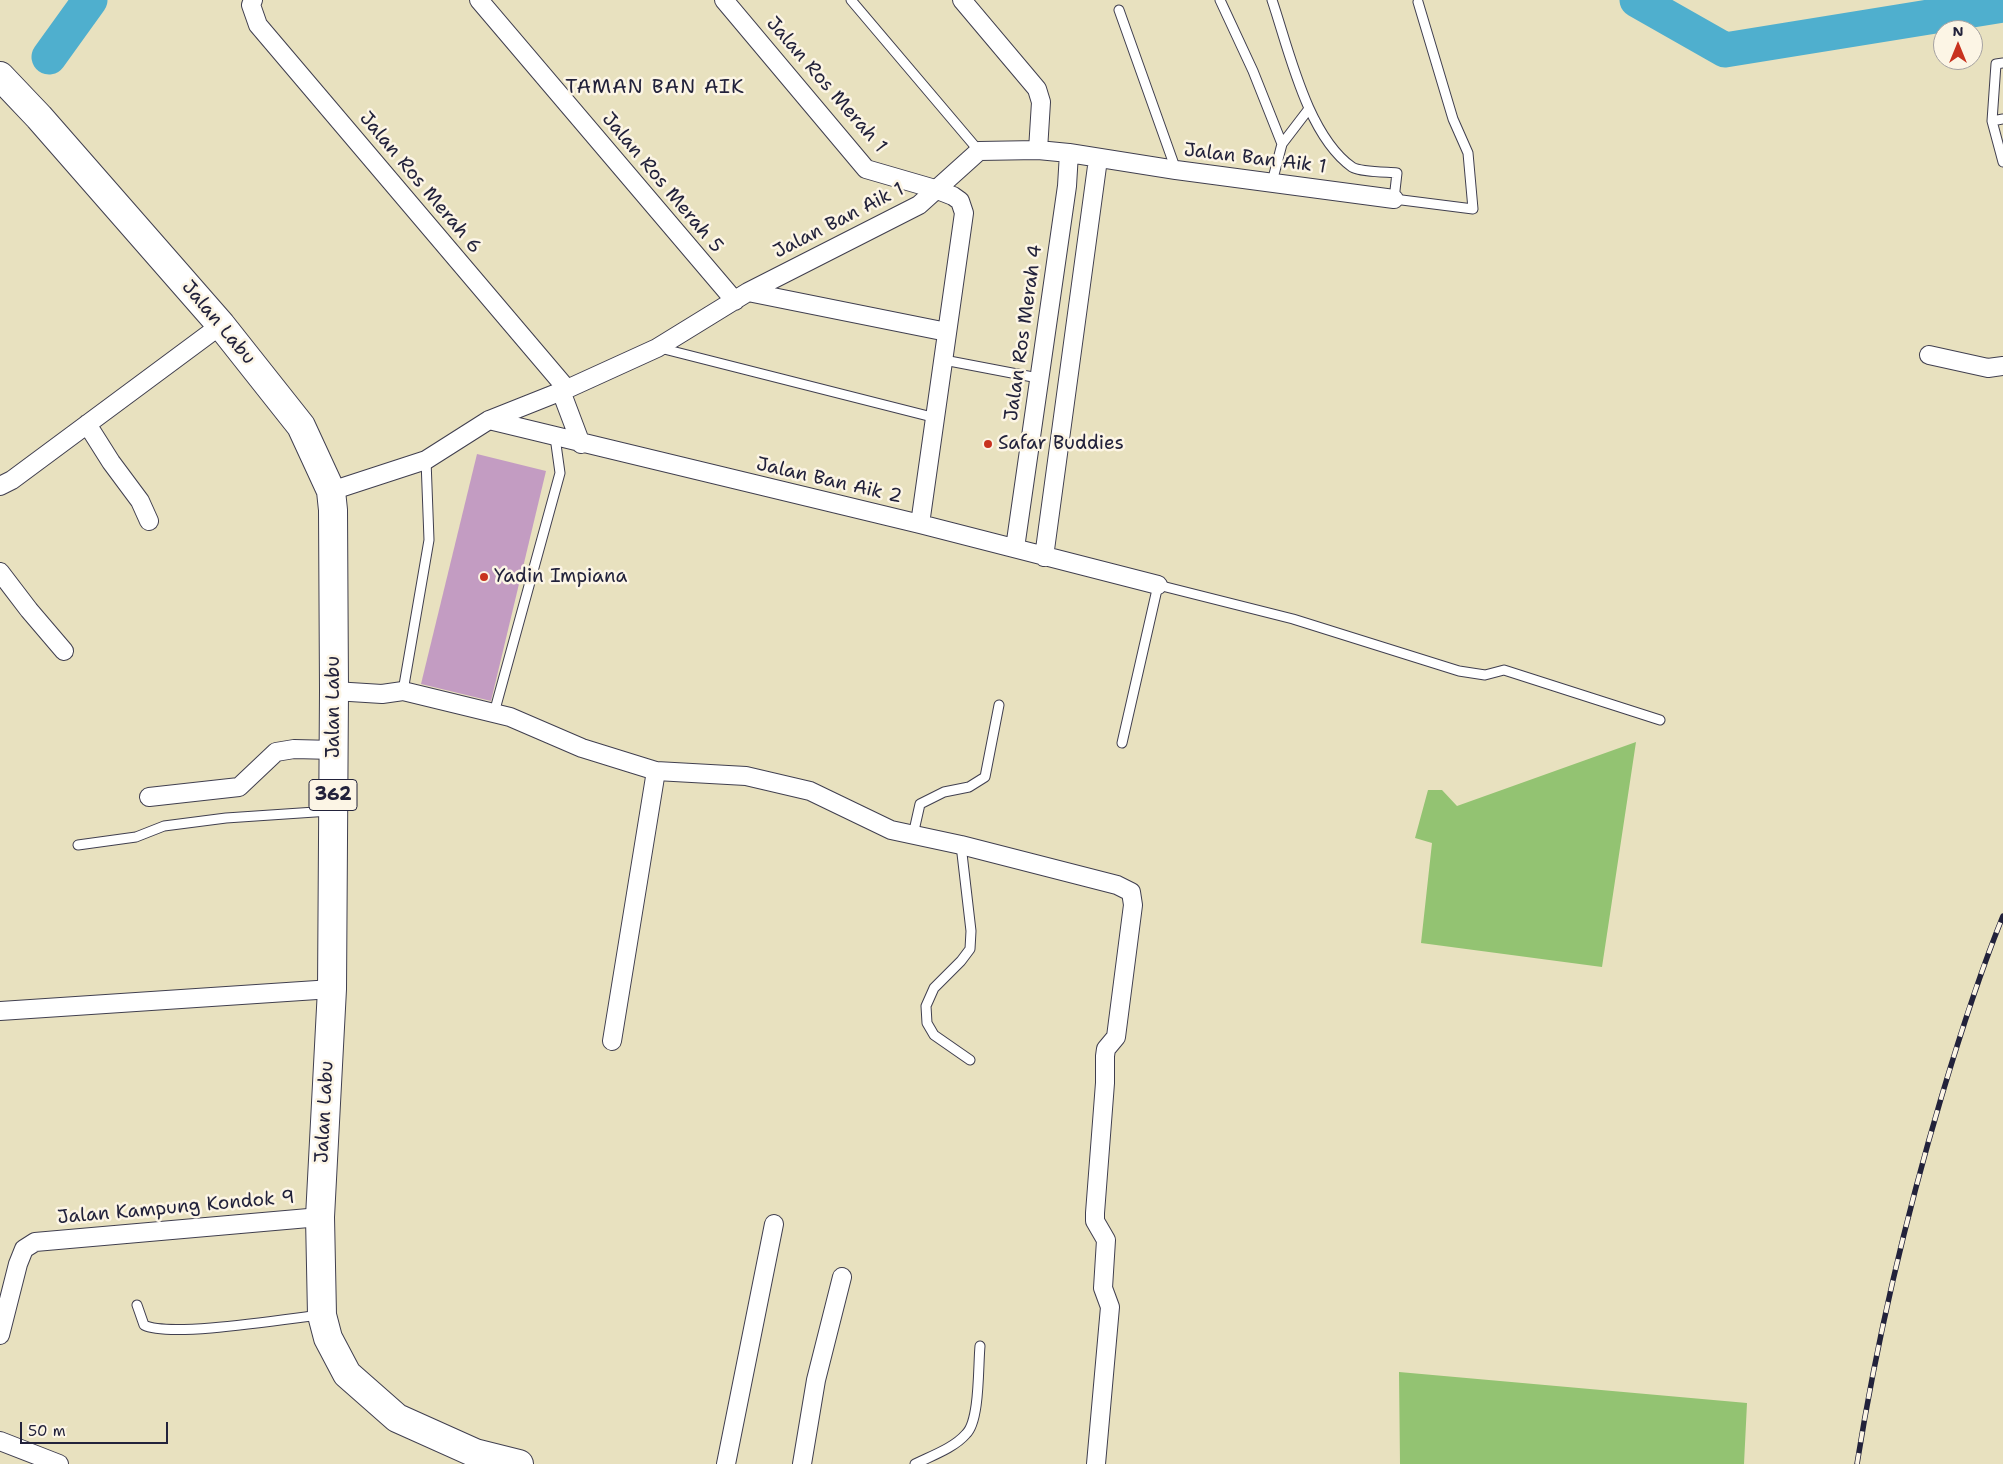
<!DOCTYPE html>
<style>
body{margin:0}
#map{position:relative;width:2003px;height:1464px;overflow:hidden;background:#e8e1bf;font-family:"Shantell Sans",sans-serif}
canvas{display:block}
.north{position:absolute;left:1933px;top:20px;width:50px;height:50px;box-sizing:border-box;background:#fcf5e5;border:1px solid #a5a1a1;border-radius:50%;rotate:0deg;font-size:14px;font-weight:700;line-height:20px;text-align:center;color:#22223b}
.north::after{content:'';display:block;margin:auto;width:18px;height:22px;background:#c8321e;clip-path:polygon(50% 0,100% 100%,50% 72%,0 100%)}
.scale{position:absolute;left:20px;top:1422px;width:148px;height:22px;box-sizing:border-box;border:2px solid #22223b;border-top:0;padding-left:6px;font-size:15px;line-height:18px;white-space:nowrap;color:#22223b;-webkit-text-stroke:4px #fcf5e5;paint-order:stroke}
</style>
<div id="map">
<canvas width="2003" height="1464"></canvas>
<div class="north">N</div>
<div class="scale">50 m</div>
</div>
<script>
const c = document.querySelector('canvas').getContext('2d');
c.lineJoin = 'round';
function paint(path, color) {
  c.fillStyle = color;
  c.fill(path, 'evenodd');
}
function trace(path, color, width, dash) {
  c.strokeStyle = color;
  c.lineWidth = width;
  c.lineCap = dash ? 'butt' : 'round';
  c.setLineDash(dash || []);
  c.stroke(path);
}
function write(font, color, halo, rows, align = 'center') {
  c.font = font + ' "Shantell Sans",sans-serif';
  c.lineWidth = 5;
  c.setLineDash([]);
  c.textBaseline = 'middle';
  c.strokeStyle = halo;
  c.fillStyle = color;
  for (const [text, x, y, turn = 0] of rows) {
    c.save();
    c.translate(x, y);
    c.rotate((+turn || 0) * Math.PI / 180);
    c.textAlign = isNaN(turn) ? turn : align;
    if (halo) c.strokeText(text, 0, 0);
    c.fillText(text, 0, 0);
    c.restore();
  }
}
const green = new Path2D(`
 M1636,742L1602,967L1421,943L1432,843L1415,838L1428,790H1442L1457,806Z
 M1399,1372L1747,1403L1744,1464H1400Z`);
const river = new Path2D(`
 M1637,0L1725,50L2003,5
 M49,57L90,0`);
const building = new Path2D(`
 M477,454L546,471L491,701L421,684Z`);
const lane = new Path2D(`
 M851,0L979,151
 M1220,0L1253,71L1282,144L1272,182
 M1272,0C1289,50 1307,135 1352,167C1359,172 1387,172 1397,173L1394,199L1473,209L1468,153L1453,119L1418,2
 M1119,10L1176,170
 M2003,63L1996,64L1992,121L2003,162
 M1992,121L2003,119
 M1282,144L1308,110
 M660,348L936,418
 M944,360L1038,378
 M403,691L429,540L426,460
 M494,713L560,473L555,437
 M1122,743L1158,585L1293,619L1459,671L1485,675L1504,670L1660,720
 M913,835L920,804L944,792L969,787L985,777L999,705
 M78,845L136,837L164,826L226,818L330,811
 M961,845L971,931L970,949L961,961L934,988L926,1006L927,1023L934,1035L970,1060
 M137,1305L144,1325C169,1338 286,1319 320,1315
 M915,1464C931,1456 954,1448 966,1434C980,1421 978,1366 980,1346`);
const street = new Path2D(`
 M253,0L251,5L258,25L567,389
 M479,0L735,301
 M724,0L866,169L935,189L953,196L960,201L964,213L920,524
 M962,0L1037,89L1041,102L1038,150
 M748,292L947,332
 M1929,355L1988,368L2003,366
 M561,391L581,444
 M489,420L920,524L1158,585
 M87,424L111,462L140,501L149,521
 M0,486L12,480L221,325
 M331,491L426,460L489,420L567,389L657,348L748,292L919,205L979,151L1038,150L1069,153L1176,170L1394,199
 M1015,548L1067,186L1069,153
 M1044,557L1098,159
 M0,572L29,610L64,651
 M334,691L382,694L403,691L510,717L582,748L656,771L746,776L810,791L891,830L961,845L1117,885L1131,892L1133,905L1116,1037L1106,1049L1105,1056V1083L1095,1213V1221L1106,1240L1103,1288L1110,1307L1096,1464
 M149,797L239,787L276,752L294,749L334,750
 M0,1011L332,989
 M612,1041L656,771
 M0,1335L18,1264L24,1249L35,1242L320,1217
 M0,1441L59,1464
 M726,1464L774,1224
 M802,1464L816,1380L842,1277`);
const primary = new Path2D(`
 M0,76L39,117L221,325L301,426L331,491L333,510L334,691L332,989L320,1217L322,1315L328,1338L347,1374L397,1418L475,1453L519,1464`);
const rail = new Path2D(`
 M1857,1464C1877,1339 1906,1216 1942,1095C1960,1035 1979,975 2003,916`);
const markers = [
 [988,444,5,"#c8321e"],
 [484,577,5,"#c8321e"]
];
const shields = [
 [333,795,48]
];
const shieldNames = [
 ["362",333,795]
];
const streetNames = [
 ["Jalan Ros Merah 1",826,85,49],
 ["Jalan Ban Aik 1",1255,159,7],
 ["Jalan Ros Merah 6",420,183,50],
 ["Jalan Ros Merah 5",662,183,50],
 ["Jalan Ban Aik 1",839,221,-27],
 ["Jalan Labu",218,323,50],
 ["Jalan Ros Merah 4",1024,333,-82],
 ["Jalan Ban Aik 2",829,481,13],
 ["Jalan Labu",334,707,-90],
 ["Jalan Labu",325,1112,-87],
 ["Jalan Kampung Kondok 9",176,1208,-5]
];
const poiNames = [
 ["Safar Buddies",998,444],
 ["Yadin Impiana",494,577]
];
const neighbourhoodNames = [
 ["TAMAN BAN AIK",655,88]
];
paint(green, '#93c372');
trace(river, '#4fafce', 35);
paint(building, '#c39cc2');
trace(lane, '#403f4f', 11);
trace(street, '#403f4f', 20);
trace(primary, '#403f4f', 30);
trace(lane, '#fff', 9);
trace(street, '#fff', 18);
trace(primary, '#fff', 28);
trace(rail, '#22223b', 5.5);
trace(rail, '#fcf5e5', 4, [11]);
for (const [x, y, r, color] of markers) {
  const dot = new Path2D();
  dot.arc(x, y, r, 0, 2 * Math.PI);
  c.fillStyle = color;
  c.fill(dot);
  trace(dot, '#fcf5e5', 2);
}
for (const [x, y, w] of shields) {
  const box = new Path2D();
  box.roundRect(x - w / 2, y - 15.5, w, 31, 4);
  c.fillStyle = '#fcf5e5';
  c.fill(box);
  trace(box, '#22223b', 1);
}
write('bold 18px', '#22223b', null, shieldNames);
write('19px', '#22223b', '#fcf5e5', streetNames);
write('19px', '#22223b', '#fcf5e5', poiNames, 'left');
c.letterSpacing = '1px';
write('20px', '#22223b', '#fcf5e5', neighbourhoodNames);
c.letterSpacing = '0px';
</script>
